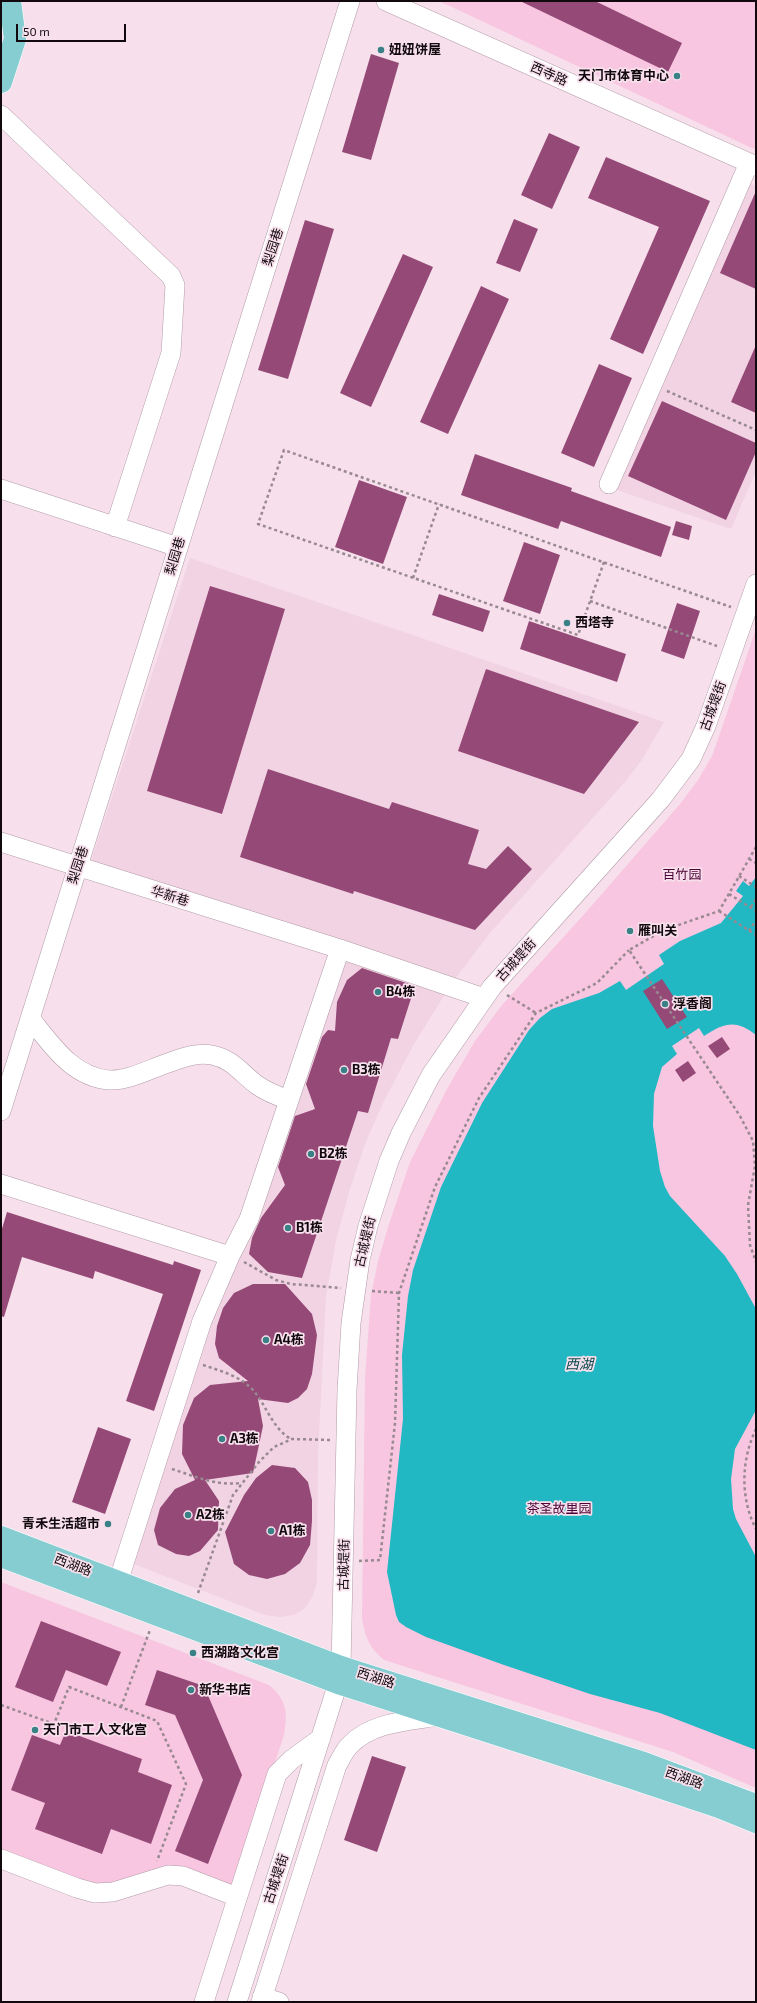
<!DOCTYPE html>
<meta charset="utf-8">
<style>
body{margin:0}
#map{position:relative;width:757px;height:2003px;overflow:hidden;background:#f7e0ec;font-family:"Exo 2",sans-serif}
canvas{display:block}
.frame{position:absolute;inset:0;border:2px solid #11090d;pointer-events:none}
.scale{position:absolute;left:16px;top:24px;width:110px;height:18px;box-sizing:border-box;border:2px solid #11090d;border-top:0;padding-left:5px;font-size:12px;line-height:14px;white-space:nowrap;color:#11090d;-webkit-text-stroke:3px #f7e0ec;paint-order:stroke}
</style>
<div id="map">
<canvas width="757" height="2003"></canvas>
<div class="frame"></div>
<div class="scale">50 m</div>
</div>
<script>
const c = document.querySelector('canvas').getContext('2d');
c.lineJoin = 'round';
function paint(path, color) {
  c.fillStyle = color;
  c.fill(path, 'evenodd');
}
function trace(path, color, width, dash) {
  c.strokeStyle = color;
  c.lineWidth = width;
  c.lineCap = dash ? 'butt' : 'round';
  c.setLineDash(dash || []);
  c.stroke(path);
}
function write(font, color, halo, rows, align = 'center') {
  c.font = font + ' "Exo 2","Noto Sans SC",sans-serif';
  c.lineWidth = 3.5;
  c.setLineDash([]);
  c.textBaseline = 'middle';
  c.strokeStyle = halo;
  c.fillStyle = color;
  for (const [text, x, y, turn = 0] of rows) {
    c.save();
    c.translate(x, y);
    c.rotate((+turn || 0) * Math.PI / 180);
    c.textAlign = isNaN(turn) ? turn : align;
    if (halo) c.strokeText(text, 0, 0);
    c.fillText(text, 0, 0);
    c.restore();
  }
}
const built = new Path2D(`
 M750,183L756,186V471L731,529L614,489Z
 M190,558L664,722L642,760L624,783L490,933L452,983L414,1044L384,1101L365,1144L349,1192L336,1241L326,1296L318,1455L317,1583L312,1598L304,1609L294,1615L280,1617L265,1615L131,1563L208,1324L348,942L91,861Z`);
const green = new Path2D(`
 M439,1H756V150Z
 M756,629V1788L673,1752L384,1660C369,1647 366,1639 362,1619L365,1378L371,1295L378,1261L388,1227L410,1162L448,1087L475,1041L502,1005L587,911L680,804L698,780L712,756L719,736Z
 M1,1582L269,1685C287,1700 288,1713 284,1735L234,1887L190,1870L113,1884H98L83,1882L1,1852Z`);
const water = new Path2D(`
 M756,877V1035C736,1019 724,1023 704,1036L699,1028L672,1046L677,1054L662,1067L654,1094L653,1126L660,1171L665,1187L670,1196L725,1256L737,1274L756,1309V1410L735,1449L731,1479L733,1509L736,1519L756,1557V1750L660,1713L590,1694L504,1665L426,1637L406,1627L399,1622L396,1615L387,1572L403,1419L402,1355L408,1296L413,1270L441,1187L482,1103L529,1030L540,1018L552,1009L599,993L620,981L626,990L664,964L659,955L680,941L721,923L743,896L736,891L743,881L749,886Z`);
const building = new Path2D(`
 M520,1H595L682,43L668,72Z
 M371,54L399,63L371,160L342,152Z
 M549,133L580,147L552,209L521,195Z
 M606,157L710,201L643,354L610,339L659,227L588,198Z
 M756,191V289L720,273Z
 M514,219L538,229L520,272L496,263Z
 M305,220L334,229L288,379L258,370Z
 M403,254L433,267L371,407L340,393Z
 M481,286L509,299L448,434L420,422Z
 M756,345V413L731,402Z
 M599,364L632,378L594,467L561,453Z
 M662,401L756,443V452L726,520L628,476Z
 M475,454L572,488L571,491L671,527L661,557L561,521L558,529L461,495Z
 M359,480L407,497L383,564L335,547Z
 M676,521L692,526L689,540L672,535Z
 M524,542L560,555L540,614L503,601Z
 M210,586L285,609L222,814L147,791Z
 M439,594L490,611L483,632L432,615Z
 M677,603L700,611L684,659L661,651Z
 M529,621L626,654L617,682L520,649Z
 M486,669L639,722L584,794L458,751Z
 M268,769L389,809L392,802L479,830L468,864L486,869L508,846L532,869L475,930L354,891L353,894L240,857Z
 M362,968L415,986L398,1039L391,1038L368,1113L358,1111L302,1278L268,1272L249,1254L252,1238L261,1218L285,1185L278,1167L295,1116L315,1109L306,1084L322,1037L328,1030L335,1031L337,1002L347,980Z
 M662,979L687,1017L667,1029L643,991Z
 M722,1037L730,1049L717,1058L708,1046Z
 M688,1061L696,1073L683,1082L675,1070Z
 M7,1212L173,1265L174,1261L201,1270L154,1411L126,1401L163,1294L95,1271L93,1279L22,1257L4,1317L1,1316V1232Z
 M253,1284H285L312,1314L317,1335L312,1374L307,1389L298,1398L288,1403L258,1399L263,1426L253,1473L205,1480L219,1501L218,1530L200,1551L189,1556L176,1554L158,1545L154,1530L160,1508L175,1489L195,1480L182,1454L183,1425L194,1398L210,1385L248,1381L219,1358L215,1344L217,1326L223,1308L234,1293Z
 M98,1427L131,1439L105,1514L72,1502Z
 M272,1465L295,1468L308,1482L312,1500V1521L310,1545L300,1563L285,1574L267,1579L249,1575L234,1564L225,1532L244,1495L256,1478Z
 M41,1621L121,1652L107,1686L66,1670L53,1702L15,1687Z
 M157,1670L204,1686L242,1775L208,1864L175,1851L203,1780L175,1715L145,1705Z
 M66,1731L142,1759L138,1772L172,1785L151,1844L111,1829L102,1854L35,1829L45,1803L11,1790L32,1735L60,1745Z
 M372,1756L406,1767L377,1852L344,1840Z`);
const path = new Path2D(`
 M667,391L756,430
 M604,562L578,635L258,524L284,450L731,607
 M413,578L439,504
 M590,601L717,646
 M756,847L719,911L664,930L629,950L740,1116L753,1141L755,1166L748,1205L750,1245L756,1262
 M749,859L756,863
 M739,876L756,887
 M729,894L756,911
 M751,907L756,899
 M719,911L756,935
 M749,931L756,920
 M507,995L536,1013
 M244,1262L276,1280L291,1284L341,1288
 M372,1291L399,1293
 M203,1365C221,1371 240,1376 253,1390C267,1406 272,1428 291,1439
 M756,1429C741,1460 740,1498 756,1529
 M172,1469C194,1476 216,1486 240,1483
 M359,1561L380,1560L395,1423L399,1293L435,1187L479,1098L536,1013L597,983L629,950
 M198,1593L233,1495L259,1462L274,1447L292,1439L330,1440
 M1,1705L54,1724L69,1687L157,1721L186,1784L157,1861
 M121,1707L150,1630`);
const minor = new Path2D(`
 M386,1L756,166
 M1,115L171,276L175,285L171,353L115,527
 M609,484L749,163
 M1,489L178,547
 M1,842L340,949L484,998
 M30,1018C51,1044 72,1077 109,1080C127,1081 148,1070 165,1064C180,1059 195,1052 212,1055C232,1059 241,1073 257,1085C267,1092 277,1096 289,1100
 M1,1111L350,1
 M1,1184L230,1256L249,1219L340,949
 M118,1582L202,1321L230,1256
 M1,1859L77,1888L95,1893L113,1892L168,1875L183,1876L237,1897
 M262,1997L279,2002
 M204,2002L277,1774L291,1760L321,1738
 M237,2002L338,1683L341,1667L347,1390L351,1323L360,1260L368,1226L389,1161L401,1133L431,1075L492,987L661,799L691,759L706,726L756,584
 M261,2002L337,1765C341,1759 344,1751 349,1746C371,1722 408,1721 439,1716`);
const major = new Path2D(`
 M1,82L15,39L10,1
 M1,1537L341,1667L644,1763L756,1805
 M1,1556L338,1683L629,1777L719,1807L756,1822`);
const markers = [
 [381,50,4,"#398187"],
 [677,76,4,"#398187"],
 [567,623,4,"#398187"],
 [630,931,4,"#398187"],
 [378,992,4,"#398187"],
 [665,1004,4,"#398187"],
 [344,1070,4,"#398187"],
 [311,1154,4,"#398187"],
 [288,1228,4,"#398187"],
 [266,1340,4,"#398187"],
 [222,1439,4,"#398187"],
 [188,1515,4,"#398187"],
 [108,1524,4,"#398187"],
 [271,1531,4,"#398187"],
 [193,1653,4,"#398187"],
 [191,1690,4,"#398187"],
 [35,1730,4,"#398187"]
];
const poiNames = [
 ["妞妞饼屋",389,50],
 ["天门市体育中心",669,76,"right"],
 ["西塔寺",575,623],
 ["雁叫关",638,931],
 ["B4栋",386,992],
 ["浮香阁",673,1004],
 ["B3栋",352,1070],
 ["B2栋",319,1154],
 ["B1栋",296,1228],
 ["A4栋",274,1340],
 ["A3栋",230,1439],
 ["A2栋",196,1515],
 ["青禾生活超市",100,1524,"right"],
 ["A1栋",279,1531],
 ["西湖路文化宫",201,1653],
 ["新华书店",199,1690],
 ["天门市工人文化宫",43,1730]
];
const streetNames = [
 ["西寺路",549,74,24],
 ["梨园巷",273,247,-72],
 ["梨园巷",175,556,-73],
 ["古城堤街",713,706,-70],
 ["梨园巷",78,865,-72],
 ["华新巷",170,896,17],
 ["古城堤街",516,960,-48],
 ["古城堤街",365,1242,-77],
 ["西湖路",73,1565,21],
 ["古城堤街",344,1565,-89],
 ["西湖路",376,1678,18],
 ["西湖路",684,1778,20],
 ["古城堤街",276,1879,-72]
];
const parkNames = [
 ["百竹园",682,875],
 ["茶圣故里园",559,1509]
];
const waterNames = [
 ["西湖",579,1364]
];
paint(built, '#f2d3e3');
paint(green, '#f8c6e1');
paint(water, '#21b8c3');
paint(building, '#954977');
trace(minor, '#b19ba7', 20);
trace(major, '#fff', 23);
trace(path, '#998991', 2.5, [3, 3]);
trace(minor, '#fff', 19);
trace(major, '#86cdd2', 22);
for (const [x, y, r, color] of markers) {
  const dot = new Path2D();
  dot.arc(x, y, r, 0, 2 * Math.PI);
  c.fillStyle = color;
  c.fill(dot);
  trace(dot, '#f7e0ec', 1.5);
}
write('bold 13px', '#11090d', '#f7e0ec', poiNames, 'left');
write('13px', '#11090d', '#f7e0ec', streetNames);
write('13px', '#4c0236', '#f7e0ec', parkNames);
write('italic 14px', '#08474b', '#f7e0ec', waterNames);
</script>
